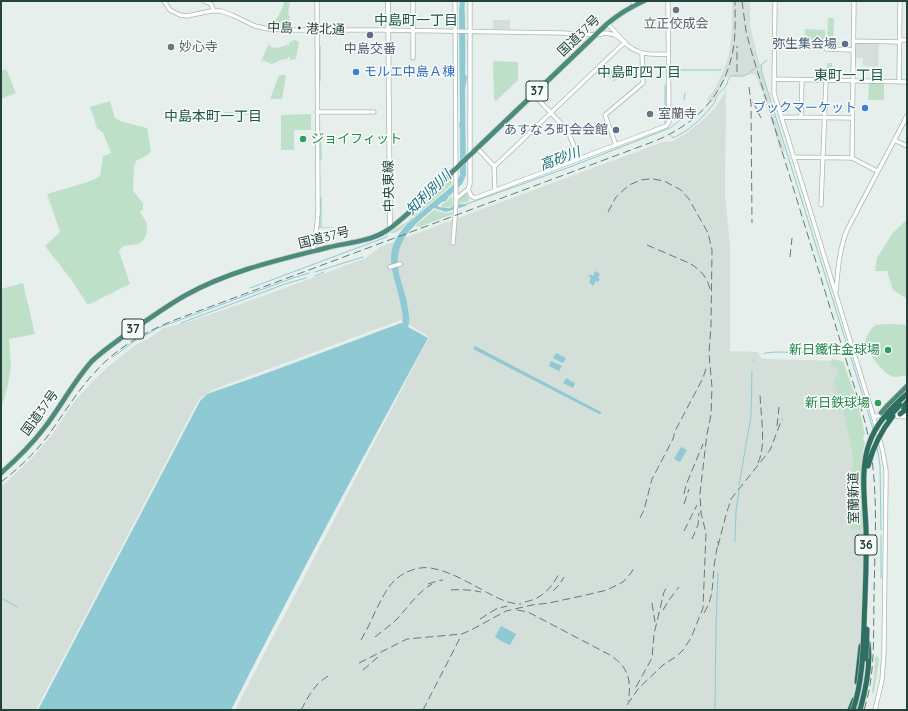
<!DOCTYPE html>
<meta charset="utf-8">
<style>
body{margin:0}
#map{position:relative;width:908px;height:711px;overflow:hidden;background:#e6efeb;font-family:Quicksand,sans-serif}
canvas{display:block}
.frame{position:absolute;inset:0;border:2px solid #24423a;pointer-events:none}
</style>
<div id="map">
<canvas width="908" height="711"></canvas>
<div class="frame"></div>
</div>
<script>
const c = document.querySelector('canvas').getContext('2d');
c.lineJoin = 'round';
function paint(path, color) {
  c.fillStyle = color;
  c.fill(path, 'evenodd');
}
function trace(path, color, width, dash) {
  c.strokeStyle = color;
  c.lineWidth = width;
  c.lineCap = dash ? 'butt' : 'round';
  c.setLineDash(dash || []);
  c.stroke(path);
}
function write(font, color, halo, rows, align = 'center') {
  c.font = font + ' Quicksand,"Noto Sans JP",sans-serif';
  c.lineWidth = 3;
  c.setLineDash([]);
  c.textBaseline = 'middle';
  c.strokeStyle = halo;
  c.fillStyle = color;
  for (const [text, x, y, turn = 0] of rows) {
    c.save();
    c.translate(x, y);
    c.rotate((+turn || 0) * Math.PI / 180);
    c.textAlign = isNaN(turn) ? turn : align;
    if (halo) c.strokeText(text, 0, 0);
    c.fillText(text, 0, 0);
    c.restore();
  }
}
const built = new Path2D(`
 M732,1H750V24L752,34L766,89L785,151L781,153L762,91L755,74L726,77L720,89L711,103L707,99L716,87L724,69L728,58L730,49L732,28Z
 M493,20H510V29H493Z
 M857,43L879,44L878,67L863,66V58H856V44Z
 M726,89L725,194L730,246V351L757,352L761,358L765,359L841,361L857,411L865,461V526L862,645L867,678L861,710H235L429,337L401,320L212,390L199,399L36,710H1V487L9,480L34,456L54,432L74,402L92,382L110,365L134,346L150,338L164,328L188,322L255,299L366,258L380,247L663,142L673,141L684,135L703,120L716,107L724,94Z`);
const green = new Path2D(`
 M285,1H290L288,15L290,16L288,26H273L277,18L278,17Z
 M828,18H834L833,47L834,48L827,47Z
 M805,29L825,30V47L824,48L804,47Z
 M456,39H458V105H457Z
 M467,39H469V105H468Z
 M295,40L299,42L296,59L290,60L289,56L287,59C280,59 277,63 271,64L263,60L260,64L269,43L270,47H273V48L281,47L283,46L287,45V43L289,46V43L292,41Z
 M319,46H321V81H319Z
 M494,61L518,62V80L496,101L494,100L493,62Z
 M827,63H832V78L826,77Z
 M605,64L618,78L614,82L600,68Z
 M6,69L16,93L1,99V71Z
 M279,75H286L282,99H270Z
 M869,83H883L884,85V99L883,100H868Z
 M110,101L115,118L123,122L147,128L151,151L149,154L136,161L134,168L133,191L143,203V209L140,212L147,223C147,228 147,235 144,239C138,249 124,241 119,251L130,284L90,304H87L70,278L45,246L60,232L47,194L91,181L100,176L103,156L111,153L103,133L97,128L90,107Z
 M311,114V130H294V150H281V115Z
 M319,131H321L322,160H320Z
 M451,179L452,184L401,229L395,233H389L407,222Z
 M464,194H466L468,195L469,201C465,203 462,202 458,204L459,200Z
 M452,196L453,206L443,208L441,205L447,201Z
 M320,197H322V227H332L334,228H319Z
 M434,210L446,213L452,212L453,214L419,227L415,226Z
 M907,219V299L893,290L887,271H875L877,258L892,234Z
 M23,283L35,334L9,339L11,366L8,385L1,409V289Z
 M891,324L907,325V375C903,376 898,377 894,377C881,373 871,355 864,344C865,340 866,338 868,334C874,322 879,325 891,324Z
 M832,359L842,361L844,364L858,404L865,434L863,437L865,444L861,456V474L863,529L859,530L851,529V494L853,469L852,447L844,416L835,386L834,382L839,371L837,368L830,365V363Z
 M877,656L879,659L876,681L874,692L873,693L872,692V691L874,676L875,658Z`);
const water = new Path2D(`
 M460,1H465C464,8 465,13 465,20C465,38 466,56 465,74L467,77L465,89L466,175L462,184L449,196L446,201L442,202L437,206C452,212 453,203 465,204L466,206L446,212L434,208C412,227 393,241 399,273C401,283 405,293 407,303C408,311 411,319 408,327L428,338C361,461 294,585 231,710H38L200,401L207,394C272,372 336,347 401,323L402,324C404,318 402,312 401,306C395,272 379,254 407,224L452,186L458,180L460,175V130L459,125L460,122L459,10Z
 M595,271L600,274L598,278L600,279L598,282L596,281L593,286L589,282L591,278L589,277L590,274L593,276Z
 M475,346L601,412V414H599L473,349Z
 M556,353L566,358L563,363L553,358Z
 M551,361L562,366L559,371L549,366Z
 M566,378L575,383L573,388L563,383Z
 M681,447L687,450L680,462L674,459Z
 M501,626L509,630L503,642L495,637Z
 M509,630L516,634L510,645L503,642Z`);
const stream = new Path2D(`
 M761,65L762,73L850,355
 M761,65L767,60
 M673,78L674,70H721
 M684,100L685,93
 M225,113H242
 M665,123V85
 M671,135L673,138C689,131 704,117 715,102C716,93 723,92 727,84C728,81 728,77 732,76C735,75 739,77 742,76C747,76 751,71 755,68
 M464,205L567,168L670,128L684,117L685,110
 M374,242L388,236
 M315,272L363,257
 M315,276L324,272
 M250,288L373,242
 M181,323L285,284L306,278
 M764,354L765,353L776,352L843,353L849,352
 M113,357L133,342L158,328L293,278L309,273
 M851,358L873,429
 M753,361L754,360
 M877,447L880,465L881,530
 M739,485L751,416L752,371
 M735,541L736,511L739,491
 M881,578V535
 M1,598L18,607
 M715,710L716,625L718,574`);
const tertiary = new Path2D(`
 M164,1L170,10L180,15L187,16L211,11H221L232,15L255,26L268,29L290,30H382L562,33L596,35L606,33L615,35L625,42
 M204,1L211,4L214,11
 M413,1V58
 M632,1L635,5
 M775,1L774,93L873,415L882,448L886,470V481L884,652L882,680L875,710
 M607,24C614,29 619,37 625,43C637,55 652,55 668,54
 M900,40H907
 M853,41L900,42
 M826,49L853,50
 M774,79L907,82
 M899,82L900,1
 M534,95L568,131L579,159
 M245,112H256
 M317,112H374
 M781,117L852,118
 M801,117L802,80
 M894,140L907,146
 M616,145L605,115L643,83L642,53
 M477,148L493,165L495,166L625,42
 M793,157L852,158L877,171
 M852,158L854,1
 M494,165L495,191
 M468,189L471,196L475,198L666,126L669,122L668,1
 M456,199L468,189L470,184V1
 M821,205L826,81
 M453,243L456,205L455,1
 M313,252L317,224L318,212L317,1
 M390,267L400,264
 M836,291C838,270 839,250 847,230L905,120
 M892,413L907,414
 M892,416L907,417
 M874,417L880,415L886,416`);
const secondary = new Path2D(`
 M388,1L390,228
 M907,116L905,120H907`);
const trunk = new Path2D(`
 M881,413L888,405L907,386
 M1,473C17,459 32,444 45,427C61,406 74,381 92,361C105,349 121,338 135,328C152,317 168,305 186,295C229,271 278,260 326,248C345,243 369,242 386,231C400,222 411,210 423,200L607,24C619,14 630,7 644,1`);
const motorway = new Path2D(`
 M903,407L907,402
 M900,414L907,409
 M857,682L861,646
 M850,710L854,700
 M860,710C866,689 871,665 868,643`);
const rail = new Path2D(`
 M742,1L746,31L750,47L863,415C880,474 875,535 874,596C873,634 876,673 864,710
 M737,72V46
 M749,87L751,104L752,223
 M753,102L761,118
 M608,212L616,197L629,185L641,180L648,179H653L664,181L681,190L689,199L708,233L712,250L711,325L709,354L712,387L711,415L707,434L700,493L701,513L706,533L703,608L691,638L683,650L677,656L663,665L638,689L627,705
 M647,245L689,263C700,269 707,277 710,289
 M790,257L792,238
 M777,426L779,407
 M758,463C767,444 760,413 760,392
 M1,482C18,469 34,454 47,437C63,415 77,391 96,371C117,348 143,333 172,321L655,141C696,124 725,95 733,50C736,34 735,17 735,1
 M684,494L686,485L703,444
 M684,504L689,489
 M640,518L644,510L652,479L673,439L675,431L703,378L707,365
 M684,531L697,505
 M692,539L698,525L699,513
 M718,546L726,515L731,499L770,450L782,419
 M428,584L437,581L443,580
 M451,590C461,589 471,590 481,592
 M553,591L559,585L564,577
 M525,602C543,598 550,589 559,574
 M652,603L655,622
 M517,610L528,612L610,655C613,657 617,660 620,663C630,673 631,688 628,701
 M663,610L669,600L679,587
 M704,613C714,596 712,586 714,567C715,558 717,550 718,541
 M480,619L496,609L507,606
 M375,637C382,631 390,626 397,619C408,607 418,592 432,584
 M361,640C366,631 371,622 375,612C385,593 390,578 412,570C418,568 424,567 431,568C448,571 464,580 479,588C492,595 506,604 521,604
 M359,663L407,639L462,634L473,629L506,611L532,605L549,603L586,595L607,590L623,582L631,573L635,566
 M363,670L378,657
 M636,687L652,658L654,634L664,592L668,585
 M301,710C310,694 314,684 330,675
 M423,710L460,638`);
const motorwayBridge = new Path2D(`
 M888,418L900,405
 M868,466C873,447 881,431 893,416
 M866,659L867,629
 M853,710C862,683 863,654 864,626C865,593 867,561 866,529C865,502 860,469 869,444C876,423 891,408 907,394`);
const markers = [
 [676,10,4,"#6b7280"],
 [370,35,4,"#5c6f8a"],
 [845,44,4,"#5c6f8a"],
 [171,47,4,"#6b7280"],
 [356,72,4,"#3f7fe0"],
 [865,108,4,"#3f7fe0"],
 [650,114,4,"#6b7280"],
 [616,130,4,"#5c6f8a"],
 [303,139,4,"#2e9e5b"],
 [888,350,4,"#2e9e5b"],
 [878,403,4,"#2e9e5b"]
];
const shields = [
 [537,91,22],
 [133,329,22],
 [866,545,22]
];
const shieldNames = [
 ["37",537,91],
 ["37",133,329],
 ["36",866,545]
];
const worshipNames = [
 ["立正佼成会",676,24,"center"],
 ["妙心寺",179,47],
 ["室蘭寺",658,114]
];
const streetNames = [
 ["中島・港北通",306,29,2],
 ["国道37号",579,36,-44],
 ["中央東線",389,186,-91],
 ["国道37号",324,238,-14],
 ["国道37号",40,413,-54],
 ["室蘭新道",854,498,-91]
];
const serviceNames = [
 ["弥生集会場",837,44],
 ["中島交番",370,49,"center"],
 ["あすなろ町会会館",608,130]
];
const shopNames = [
 ["モルエ中島Ａ棟",364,72],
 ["ブックマーケット",857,108,"right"]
];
const leisureNames = [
 ["ジョイフィット",311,139,"left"],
 ["新日鐵住金球場",880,350],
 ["新日鉄球場",870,403]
];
const neighbourhoodNames = [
 ["中島町一丁目",416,21],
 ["中島町四丁目",639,73],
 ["東町一丁目",849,76],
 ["中島本町一丁目",213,117]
];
const waterNames = [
 ["高砂川",560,159,-20],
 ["知利別川",429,193,-44]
];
paint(built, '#d4dfda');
paint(green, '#bfe0c8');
paint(water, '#8ec9d4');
trace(stream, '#8ec9d4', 1);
trace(tertiary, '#a8b8b2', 5);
trace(secondary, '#a4bbb3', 5.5);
trace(trunk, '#c2cac8', 6);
trace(motorway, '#c2cac8', 6);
trace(tertiary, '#fff', 3.5);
trace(secondary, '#fff', 4);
trace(trunk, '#4c8a7c', 4.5);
trace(motorway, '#2f6f62', 5);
trace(rail, '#5f7d75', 1, [8, 4]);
trace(motorwayBridge, '#c2cac8', 6, []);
trace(motorwayBridge, '#2f6f62', 5);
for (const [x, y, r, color] of markers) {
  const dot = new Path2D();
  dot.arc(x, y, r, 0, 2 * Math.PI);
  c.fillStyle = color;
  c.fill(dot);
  trace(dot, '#f7fbf9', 1.5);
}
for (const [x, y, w] of shields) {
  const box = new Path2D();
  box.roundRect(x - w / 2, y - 10, w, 20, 3);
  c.fillStyle = '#f7fbf9';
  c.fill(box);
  trace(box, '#24423a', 1);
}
write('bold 12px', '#24423a', null, shieldNames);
write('13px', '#5b616d', '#f7fbf9', worshipNames, 'left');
write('13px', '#24423a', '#f7fbf9', streetNames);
write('13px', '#4e5e75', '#f7fbf9', serviceNames, 'right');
write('13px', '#366cbe', '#f7fbf9', shopNames, 'left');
write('13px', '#27864d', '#f7fbf9', leisureNames, 'right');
write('14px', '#1f5548', '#f7fbf9', neighbourhoodNames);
write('italic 14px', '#1c6f80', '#f7fbf9', waterNames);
</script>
